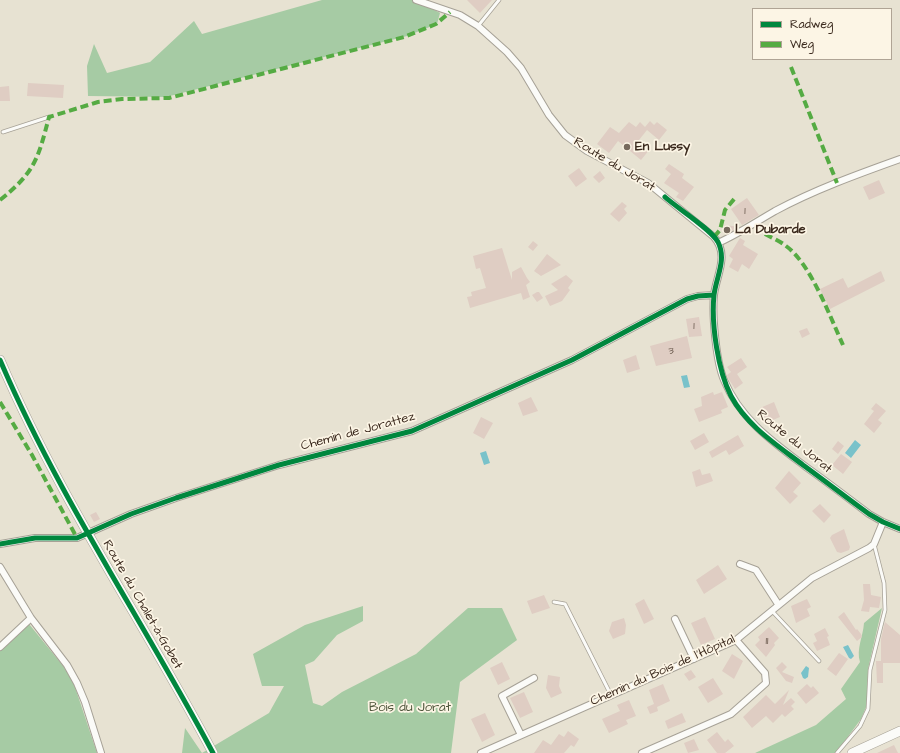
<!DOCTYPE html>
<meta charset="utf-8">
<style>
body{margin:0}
#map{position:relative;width:900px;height:753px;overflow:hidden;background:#e7e2d2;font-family:"Architects Daughter",sans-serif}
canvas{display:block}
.legend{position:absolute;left:752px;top:8px;width:140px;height:52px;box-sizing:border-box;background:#fcf5e5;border:1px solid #afa495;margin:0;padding:5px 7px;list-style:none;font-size:12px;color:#3b2a1e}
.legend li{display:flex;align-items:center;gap:8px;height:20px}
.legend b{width:20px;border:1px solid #afa495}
</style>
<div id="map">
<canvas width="900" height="753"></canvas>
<ul class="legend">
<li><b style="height:5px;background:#00873e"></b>Radweg</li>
<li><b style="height:5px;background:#55ab43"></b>Weg</li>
</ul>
</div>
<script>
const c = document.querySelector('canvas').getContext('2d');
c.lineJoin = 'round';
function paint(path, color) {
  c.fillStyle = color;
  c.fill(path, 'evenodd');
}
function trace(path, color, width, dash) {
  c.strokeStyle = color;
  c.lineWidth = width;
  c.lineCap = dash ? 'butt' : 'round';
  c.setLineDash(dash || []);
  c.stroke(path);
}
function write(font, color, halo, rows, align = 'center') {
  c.font = font + ' "Architects Daughter",sans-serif';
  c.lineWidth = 3.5;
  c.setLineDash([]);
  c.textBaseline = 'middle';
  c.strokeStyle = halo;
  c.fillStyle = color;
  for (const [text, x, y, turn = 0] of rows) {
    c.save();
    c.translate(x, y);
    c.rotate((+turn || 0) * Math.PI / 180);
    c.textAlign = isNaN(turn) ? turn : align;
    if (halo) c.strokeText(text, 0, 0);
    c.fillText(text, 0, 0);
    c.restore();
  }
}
const forest = new Path2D(`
 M322,0H415L440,13L437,24L407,36L166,97L88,96L87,66L94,44L107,73L150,62L194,21L202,34Z
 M363,606V621L337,635L314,661L305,665L313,703L322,706L342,692L416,654L468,608H502L517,640L460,682L451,753H202L269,713L284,686H262L253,654L305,625Z
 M882,608L868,669L867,705L861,719L836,753H755L816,725L846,699L841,689L860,662C856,649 863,637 864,623Z
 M29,624L64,667L74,684L97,753H0V651Z
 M185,728L202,753H182Z`);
const water = new Path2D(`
 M687,375L690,387L684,388L681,376Z
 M855,440L861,445L851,458L845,453Z
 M486,451L490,463L484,465L480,453Z
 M848,645L854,656L851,659L849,658L843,647Z
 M806,666L809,668L808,677L805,679L803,678L801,673Z`);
const building = new Path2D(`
 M467,0H492L480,13Z
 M28,83L64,85L63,98L27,96Z
 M9,86L10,101H0V87Z
 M650,121L654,125L657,122L667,130L659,140L647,130L639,140L650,149L641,160L618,141L609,153L597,144L610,127L619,133L629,122L636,127L640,122L645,127Z
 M669,164L684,174L682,178L694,187L683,201L676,197L679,193L664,183L671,174L665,169Z
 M579,168L587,179L576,187L568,176Z
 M600,171L605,178L599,183L593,177Z
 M879,180L885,193L869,200L863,187Z
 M747,198L759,215L742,225L731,209Z
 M622,202L627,206L624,209L627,213L619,222L610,214Z
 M725,225L739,227L730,232L724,231Z
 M740,238L745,241L743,245L758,254L749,269L742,264L738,272L729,267L733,259L729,256Z
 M533,241L538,245L533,251L528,247Z
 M502,248L512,280V272L521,267L527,278L530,282L526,285L530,297L523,300L521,293L470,308L467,297L472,296L471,292L486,288L480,268L476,269L473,256Z
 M547,254L561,265L541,276L534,271Z
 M881,271L885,281L830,309L820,289L843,278L848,288Z
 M566,275L573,281L568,288L570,290L562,301L550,306L545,296L558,290L551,284Z
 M537,292H539L543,298L537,302L532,295Z
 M699,317L702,336L689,337L686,319Z
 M807,328L810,334L802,338L799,331Z
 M687,336L692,358L656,366L650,346Z
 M636,355L640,369L627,373L623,360Z
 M741,358L747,367L737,374L743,383L735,389L728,378L727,375L731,372L727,367Z
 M713,392L714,395L722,392L728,407L721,410L722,413L699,422L694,409L702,406L701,397Z
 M531,397L538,411L523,416L518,403Z
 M774,402L780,417L766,423L760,408Z
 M876,403L886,411L878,420L882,423L874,433L864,424L874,411L871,409Z
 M481,417L493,423L484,439L473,433Z
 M704,433L709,442L695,450L690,441Z
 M738,435L744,446L729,455L726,450L712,458L709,452Z
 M838,441L844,446L838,454L832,449Z
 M841,454L852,462L843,474L832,465Z
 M700,469L702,475L710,473L713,481L696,487L692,472Z
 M789,471L801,483L793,492L798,496L790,504L775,488Z
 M820,504L831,515L824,523L812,511Z
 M96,512L100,519L94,522L90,515Z
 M844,529L850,547L849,550L841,553L837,552L830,538L832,535Z
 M718,565L727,579L704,594L696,580Z
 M863,584H870L871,595L881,597L879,608L870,607L869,612L861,611L864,600Z
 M544,595L550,608L532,614L527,601Z
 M644,599L654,619L644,624L635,604Z
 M807,599L811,607L807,609L810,616L796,623L791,606Z
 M844,612L856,630L857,629L861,634L862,637L857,641L838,617Z
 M705,617L715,639L701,645L691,623Z
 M624,618L626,625L625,634L613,639L609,631L612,622Z
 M885,622L900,635V663H883V683H877L876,661H881V639Z
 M769,627L779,638L774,643L775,645L766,657L755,645L760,640L758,637Z
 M825,628L829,636L827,637L830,645L817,651L813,643L817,641L814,634Z
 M839,653L848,659L836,676L827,669Z
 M732,654L743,661L734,679L722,671Z
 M502,662L510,679L498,685L490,668Z
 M782,662L787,667L782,672L794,677L792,683L786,681L776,668Z
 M691,670L696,677L689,681L684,674Z
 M548,675L560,677L559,686L562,693L551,698L546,688Z
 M713,678L723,694L708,703L698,687Z
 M663,684L670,701L657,707L658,711L650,714L647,707L654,704L649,690Z
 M807,684L811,688L813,686L819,693L806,704L797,693Z
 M789,690L783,705L791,698L795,702L791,706L794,709L785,717L782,714L773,723L766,716L752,728L743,717L766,695L775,704Z
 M524,692L533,712L520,718L510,698Z
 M629,700L636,716L626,720L628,724L609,733L602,719L620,711L617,705Z
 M485,713L495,735L482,742L471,719Z
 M682,713L686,722L668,729L665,721Z
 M568,731L579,739L574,747L571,745L564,753H534L543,740L551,745L559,734L564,737Z
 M717,732L725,742L728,739L734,746L725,753H717L707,740Z
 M694,739L699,750L688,753L684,743Z
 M894,745L898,753H877Z`);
const lane = new Path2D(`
 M478,26L499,0
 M3,132L49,117
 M554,602L565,604L611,695
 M772,611L819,661
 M837,753L860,726L868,709L870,670L885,610L884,583L874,544`);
const street = new Path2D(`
 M416,0L460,15L478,26L507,52L521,68L549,115L565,135L587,151L648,183L714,237C730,255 716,276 714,295C712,315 716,361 724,380C740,419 773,442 806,467C827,482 848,498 869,514L883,522L900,529
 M718,243C738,234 756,222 775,211C814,190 858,174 900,159
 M0,544L35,538H77L131,514L176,498L279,465L412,431L572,360L687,299L698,296L714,295
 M740,564L756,570L778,604
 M0,567L31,618L67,665L77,683L85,702L101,753
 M675,619L694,659
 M0,647L31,618
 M521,735L502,696L534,678
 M481,753L736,640L812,578L869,548L874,544L883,522
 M642,753L731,714L766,683L765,673L736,640`);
const secondary = new Path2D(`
 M0,360C59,498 143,621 213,753
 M852,753L900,731`);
const quiet = new Path2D(`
 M791,67L837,183
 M0,200C35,172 38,159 49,117L98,102L122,99L169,98L404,37L436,24L450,12
 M765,234C772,238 780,241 786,246C811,264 830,317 843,345
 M714,237L720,230L725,210L735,198
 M0,402L32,455L77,538`);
const cycleway = new Path2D(`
 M665,197C677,208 711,229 718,242C727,260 716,277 714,295C711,324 718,371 731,396C747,426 777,445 803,465C825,481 847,498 869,514L883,522L900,529
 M0,360C59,498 143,621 213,753
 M0,544L35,538H77L131,514L176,498L279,465L412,431L572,360L687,299L698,296L714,295`);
const markers = [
 [627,147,4,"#776a5d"],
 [727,230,4,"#776a5d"]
];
const numberNames = [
 ["1",745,212],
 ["1",694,327],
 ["3",671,352],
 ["11",767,642]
];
const poiNames = [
 ["En Lussy",635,147],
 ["La Dubarde",735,230]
];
const streetNames = [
 ["Route du Jorat",614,165,31],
 ["Chemin de Jorattez",358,432,-15],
 ["Route du Jorat",794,442,39],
 ["Route du Chalet-à-Gobet",142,605,60],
 ["Chemin du Bois de l'Hôpital",663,671,-24]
];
const parkNames = [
 ["Bois du Jorat",410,708]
];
paint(forest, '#a6cba4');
paint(water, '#79c2ca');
paint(building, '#dfcdc3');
trace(lane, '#a6a196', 4.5);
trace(street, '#a6a196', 8);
trace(secondary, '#a6a196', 10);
trace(lane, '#fbfbf8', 3);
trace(street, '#fbfbf8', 6);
trace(secondary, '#fbfbf8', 9);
trace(quiet, '#55ab43', 4, [8, 4]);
trace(cycleway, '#00873e', 5);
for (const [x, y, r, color] of markers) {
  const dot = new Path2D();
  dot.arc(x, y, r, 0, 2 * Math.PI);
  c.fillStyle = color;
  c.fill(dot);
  trace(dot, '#fcf5e5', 1.5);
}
write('11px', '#645347', null, numberNames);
write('bold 13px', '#3b2a1e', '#fcf5e5', poiNames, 'left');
write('13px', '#3b2a1e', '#fcf5e5', streetNames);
write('13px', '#4f563c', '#fcf5e5', parkNames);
</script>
